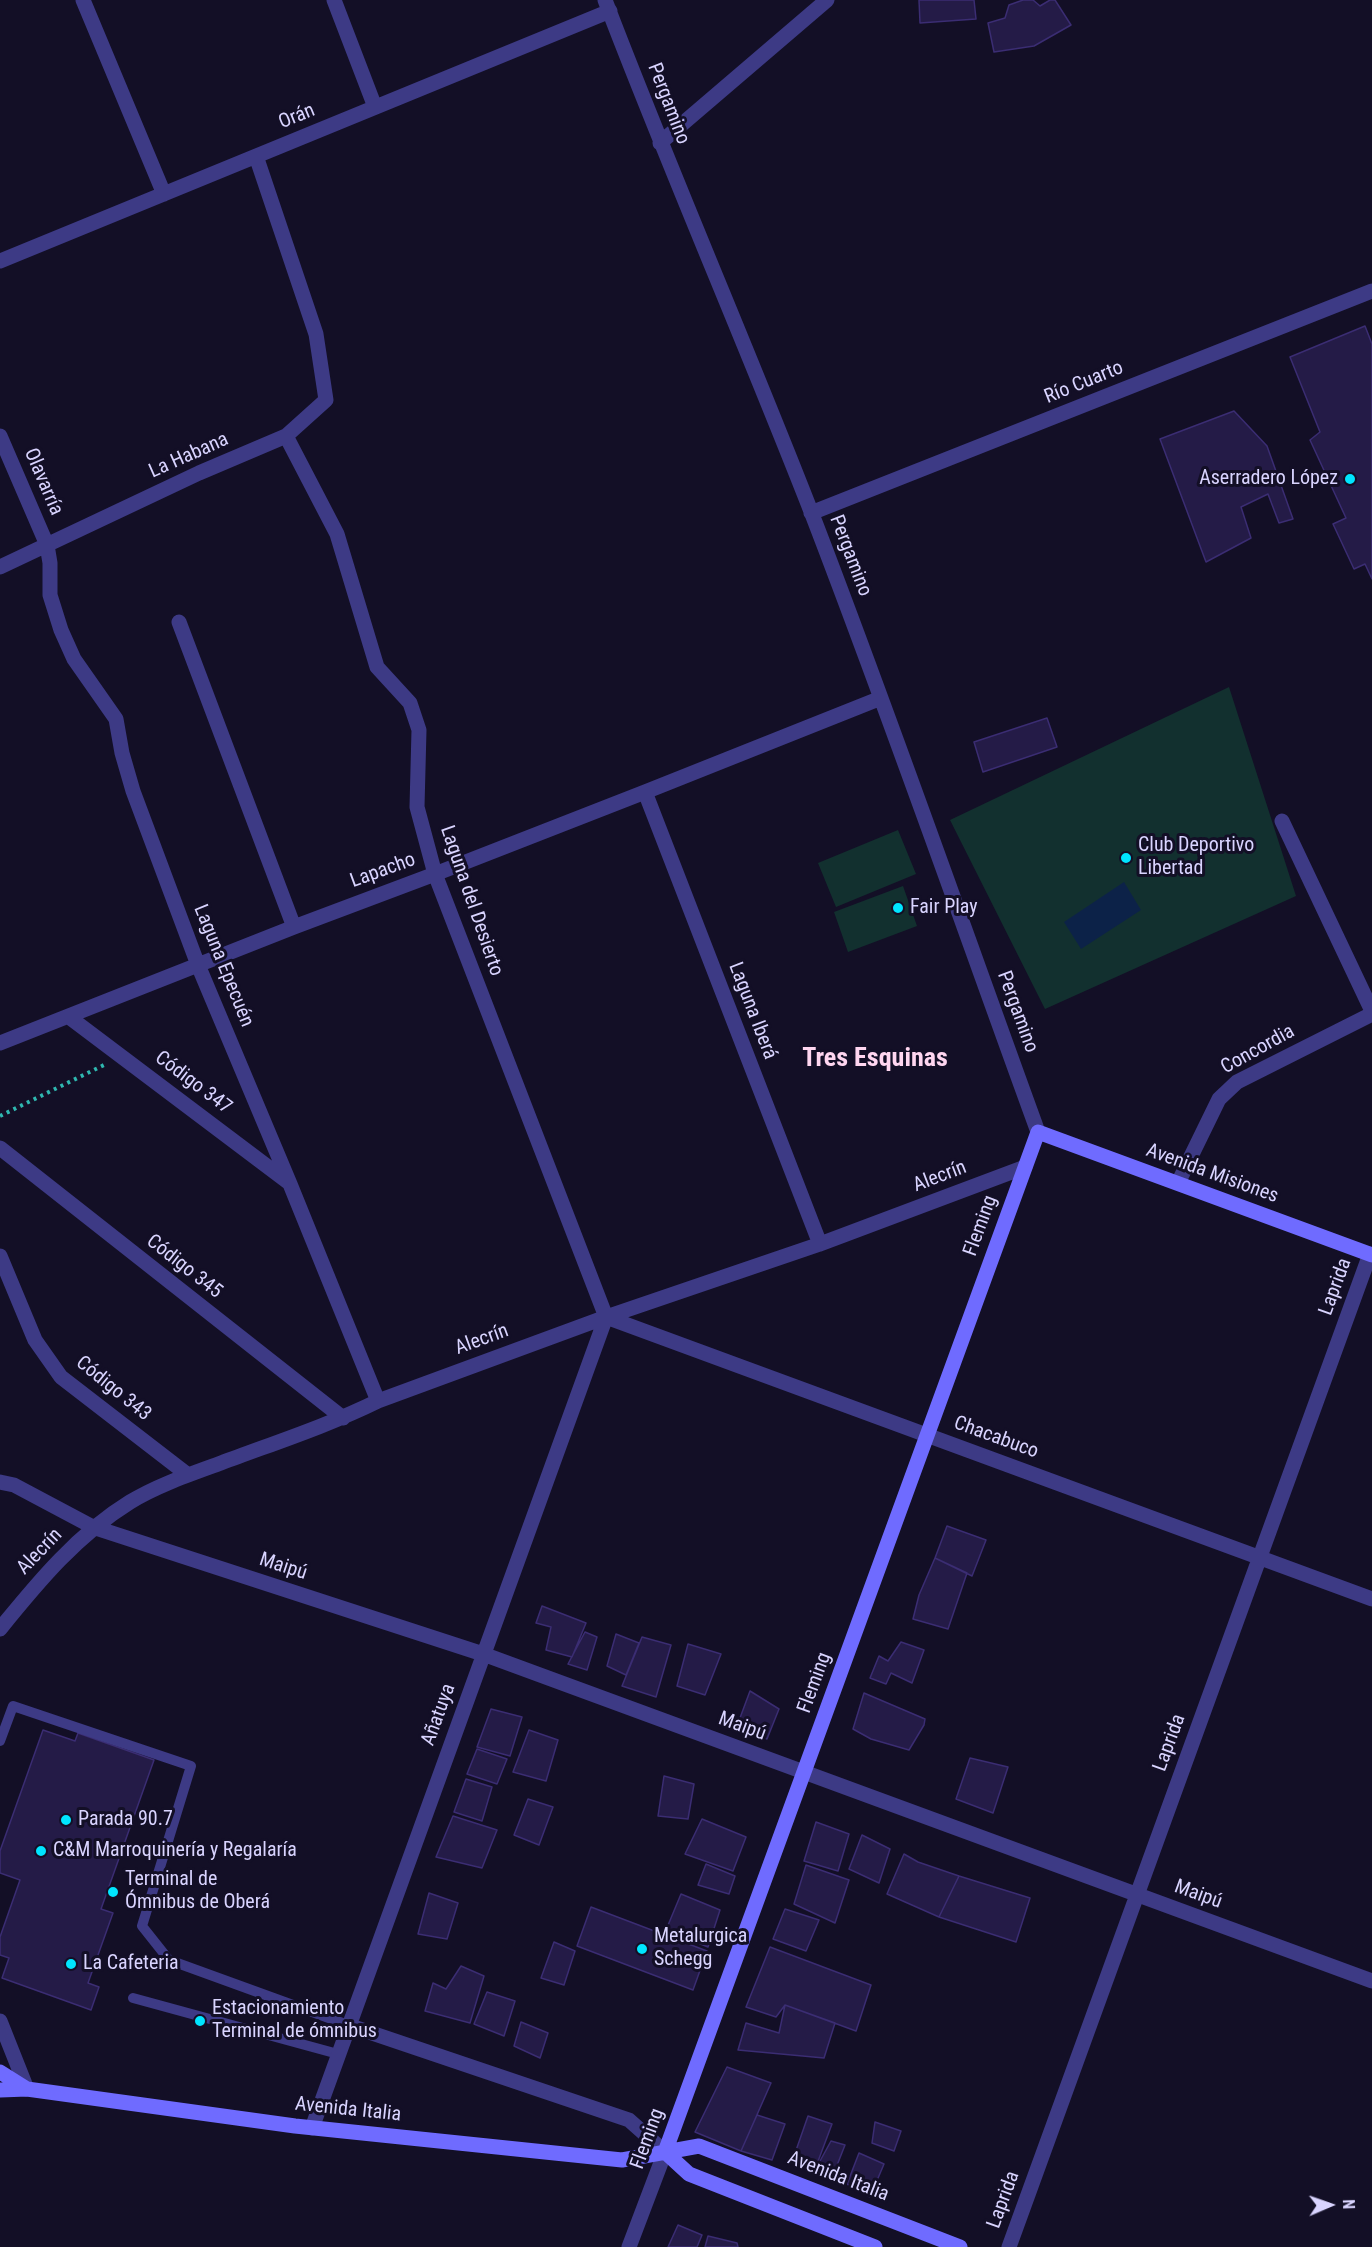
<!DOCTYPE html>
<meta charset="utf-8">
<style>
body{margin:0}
#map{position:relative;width:1372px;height:2247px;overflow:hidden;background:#130f26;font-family:"Roboto Condensed",sans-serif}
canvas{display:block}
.north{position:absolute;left:1300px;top:2175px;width:60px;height:60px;-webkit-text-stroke:4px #130f26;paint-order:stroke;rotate:88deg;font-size:16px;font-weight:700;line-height:24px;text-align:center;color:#d9d4ff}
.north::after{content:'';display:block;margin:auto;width:21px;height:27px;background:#d9d4ff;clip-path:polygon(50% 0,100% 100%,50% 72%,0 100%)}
</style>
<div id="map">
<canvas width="1372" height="2247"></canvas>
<div class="north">N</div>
</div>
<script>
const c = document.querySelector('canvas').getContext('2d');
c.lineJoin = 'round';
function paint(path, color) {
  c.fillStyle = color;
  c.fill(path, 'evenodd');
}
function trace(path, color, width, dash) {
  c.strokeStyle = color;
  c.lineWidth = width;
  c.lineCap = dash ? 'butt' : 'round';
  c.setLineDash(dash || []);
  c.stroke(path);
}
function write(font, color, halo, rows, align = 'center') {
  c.font = font + ' "Roboto Condensed",sans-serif';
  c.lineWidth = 6;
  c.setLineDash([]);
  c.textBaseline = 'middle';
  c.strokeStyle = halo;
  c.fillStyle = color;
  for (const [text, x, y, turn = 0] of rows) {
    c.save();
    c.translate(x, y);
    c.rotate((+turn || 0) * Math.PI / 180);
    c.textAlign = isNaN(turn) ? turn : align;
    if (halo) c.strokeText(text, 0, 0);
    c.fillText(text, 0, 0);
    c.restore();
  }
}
const green = new Path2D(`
 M1229,687L1296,896L1045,1009L950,820Z
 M898,830L916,874L836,907L818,863Z
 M903,886L917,926L848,952L834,912Z`);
const water = new Path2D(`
 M1124,882L1141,910L1081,949L1064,922Z`);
const building = new Path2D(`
 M919,0H974L976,19L920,23Z
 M1023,0H1033L1040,6L1050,0H1055L1071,25L1034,46L994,52L988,23L1005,18L1009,5Z
 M1365,326L1372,344V579L1365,564L1354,569L1333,524L1346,518L1310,440L1320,432L1290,357Z
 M1234,411L1267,446L1293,519L1279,523L1268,494L1241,507L1251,538L1206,562L1160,439Z
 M1047,718L1057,747L983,772L974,742Z
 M947,1526L986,1540L972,1576L935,1558Z
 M935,1558L967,1573L948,1629L913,1619L919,1595Z
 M542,1606L586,1623L572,1657L546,1650L551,1627L536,1623Z
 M585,1632L597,1637L587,1670L568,1664Z
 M616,1634L639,1643L626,1675L607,1666Z
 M642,1637L671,1645L656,1697L622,1686Z
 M901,1642L924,1650L912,1683L891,1673L886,1684L870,1678L879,1656L888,1661Z
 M688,1644L721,1654L705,1695L677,1686Z
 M750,1691L779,1709L767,1739L737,1726Z
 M864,1693L925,1719L924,1725L909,1750L871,1739L853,1729Z
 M491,1709L522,1717L510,1756L477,1747Z
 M43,1730L75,1741L78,1733L154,1760L101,1909L113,1913L88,1983L99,1987L91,2010L2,1978L9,1958L0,1955V1937L20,1880L0,1873V1851Z
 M529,1730L558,1740L546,1781L513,1772Z
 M477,1749L507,1759L497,1784L467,1774Z
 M970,1758L1008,1767L993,1813L956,1799Z
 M664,1776L694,1784L688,1819L658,1816Z
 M466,1779L492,1787L482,1821L454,1812Z
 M528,1799L553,1807L539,1845L514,1835Z
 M453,1816L497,1830L482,1868L436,1857Z
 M702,1819L746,1837L733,1871L685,1854Z
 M816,1822L849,1834L838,1871L804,1861Z
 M862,1835L890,1849L879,1883L849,1869Z
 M904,1854L918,1862L959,1876L939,1917L887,1894Z
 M706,1864L735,1876L729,1894L698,1885Z
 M806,1865L849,1880L835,1923L794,1904Z
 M959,1876L1030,1898L1016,1942L939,1917Z
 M429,1893L458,1903L447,1939L418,1934Z
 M681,1894L720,1910L708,1947L666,1930Z
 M591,1907L707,1951L693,1990L577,1946Z
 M785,1909L819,1920L806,1951L773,1939Z
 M554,1942L575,1951L564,1985L541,1978Z
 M770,1947L871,1985L856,2031L785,2005L776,2017L746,2007Z
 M461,1966L484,1976L470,2023L425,2011L433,1983L446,1989Z
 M487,1992L515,2001L504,2036L474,2024Z
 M785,2005L835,2023L824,2058L738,2050L746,2023L779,2033Z
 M521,2022L548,2033L540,2058L514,2046Z
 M727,2067L771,2083L741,2151L695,2132Z
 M757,2115L785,2124L772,2160L741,2151Z
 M808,2116L832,2124L814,2172L793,2159Z
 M875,2122L901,2131L894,2151L872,2143Z
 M831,2141L845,2145L832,2178L814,2172Z
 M859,2153L884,2164L870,2197L847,2184Z
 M678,2225L702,2235L697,2247H668Z
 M708,2236L737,2243L738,2247H705Z`);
const path = new Path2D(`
 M0,1116L106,1064`);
const lane = new Path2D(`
 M0,1741L13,1706L191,1766L142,1926L169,1960L348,2025
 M133,1998L338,2054`);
const street = new Path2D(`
 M83,0L164,194
 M334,0L375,107
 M605,0C671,173 745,342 812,514C891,719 963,926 1038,1132
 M660,143L827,0
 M0,261L610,11
 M0,436L47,545L50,563V595L61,630L74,659L116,719L122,753L133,791L198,965L290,1184L378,1401
 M286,436L337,534L377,667L410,703L419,730L417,807L435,874L606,1317
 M811,513L1372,291
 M0,567L199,473L286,436L326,400L316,334L256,156
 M179,622L294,927
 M645,792L820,1244
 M1282,821L1372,1011
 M69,1017L288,1182
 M0,1043L294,927L435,874L645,792L881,698
 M0,1148L343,1418
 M1178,1183L1219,1099L1237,1082L1372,1014
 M0,1256L35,1340L61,1377L188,1475
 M606,1317L1372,1599
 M0,1482L14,1485L93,1527L483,1654L1372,1981
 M0,1629C38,1582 78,1534 130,1502C158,1485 191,1474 221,1463C274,1443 327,1426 378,1401L606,1317L820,1244L1025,1167
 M0,2021L27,2089
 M348,2025L629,2120L665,2152L629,2247
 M312,2128L606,1317
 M1009,2247L1370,1254`);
const secondary = new Path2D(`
 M0,2072L27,2089
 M0,2090L27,2089L295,2126L622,2160L699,2146L960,2247
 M665,2152L1038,1132L1372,1255
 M665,2152L689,2174L875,2247`);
const markers = [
 [1350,479,6,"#00e5ff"],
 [1126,858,6,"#00e5ff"],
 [898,908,6,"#00e5ff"],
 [66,1820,6,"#00e5ff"],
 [41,1851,6,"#00e5ff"],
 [113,1892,6,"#00e5ff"],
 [642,1949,6,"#00e5ff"],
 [71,1964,6,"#00e5ff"],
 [200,2021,6,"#00e5ff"]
];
const streetNames = [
 ["Pergamino",668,104,69],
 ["Orán",297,117,-22],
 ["Río Cuarto",1084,383,-22],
 ["La Habana",189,456,-24],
 ["Olavarría",43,482,67],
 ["Pergamino",850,556,69],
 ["Lapacho",383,871,-20],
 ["Laguna del Desierto",471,901,71],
 ["Laguna Epecuén",223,966,68],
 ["Laguna Iberá",752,1011,69],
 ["Pergamino",1017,1012,70],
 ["Concordia",1258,1050,-29],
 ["Código 347",193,1083,37],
 ["Avenida Misiones",1212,1174,20],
 ["Alecrín",940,1177,-21],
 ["Fleming",981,1226,-70],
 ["Código 345",184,1267,38],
 ["Laprida",1336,1287,-70],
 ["Alecrín",482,1340,-20],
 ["Código 343",113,1389,39],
 ["Chacabuco",996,1438,20],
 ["Alecrín",40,1552,-46],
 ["Maipú",283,1567,18],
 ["Fleming",815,1683,-70],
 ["Añatuya",439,1715,-70],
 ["Maipú",742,1727,20],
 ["Laprida",1170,1743,-70],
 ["Maipú",1198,1895,20],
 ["Avenida Italia",348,2110,6],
 ["Fleming",648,2139,-70],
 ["Avenida Italia",838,2177,21],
 ["Laprida",1004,2200,-70]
];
const poiNames = [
 ["Aserradero López",1338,479,"right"],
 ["Club Deportivo",1138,846],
 ["Libertad",1138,869],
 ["Fair Play",910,908],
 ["Parada 90.7",78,1820],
 ["C&M Marroquinería y Regalaría",53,1851],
 ["Terminal de",125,1880],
 ["Ómnibus de Oberá",125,1903],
 ["Metalurgica",654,1937],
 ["Schegg",654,1960],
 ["La Cafeteria",83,1964],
 ["Estacionamiento",212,2009],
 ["Terminal de ómnibus",212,2032]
];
const districtNames = [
 ["Tres Esquinas",875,1059]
];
paint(green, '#12302f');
paint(water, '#0c2248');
paint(building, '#241b47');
trace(building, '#3b2d73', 1.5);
trace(path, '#2fb8b0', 4, [3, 4.5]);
trace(lane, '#3d3a85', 10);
trace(street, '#3d3a85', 15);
trace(secondary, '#6f6bff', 15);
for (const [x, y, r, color] of markers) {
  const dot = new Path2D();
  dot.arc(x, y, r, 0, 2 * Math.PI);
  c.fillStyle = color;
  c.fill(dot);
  trace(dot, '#130f26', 2);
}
write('20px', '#d9d4ff', '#130f26', streetNames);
write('20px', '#d9d4ff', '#130f26', poiNames, 'left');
write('bold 26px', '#ffd6f0', '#130f26', districtNames);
</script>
